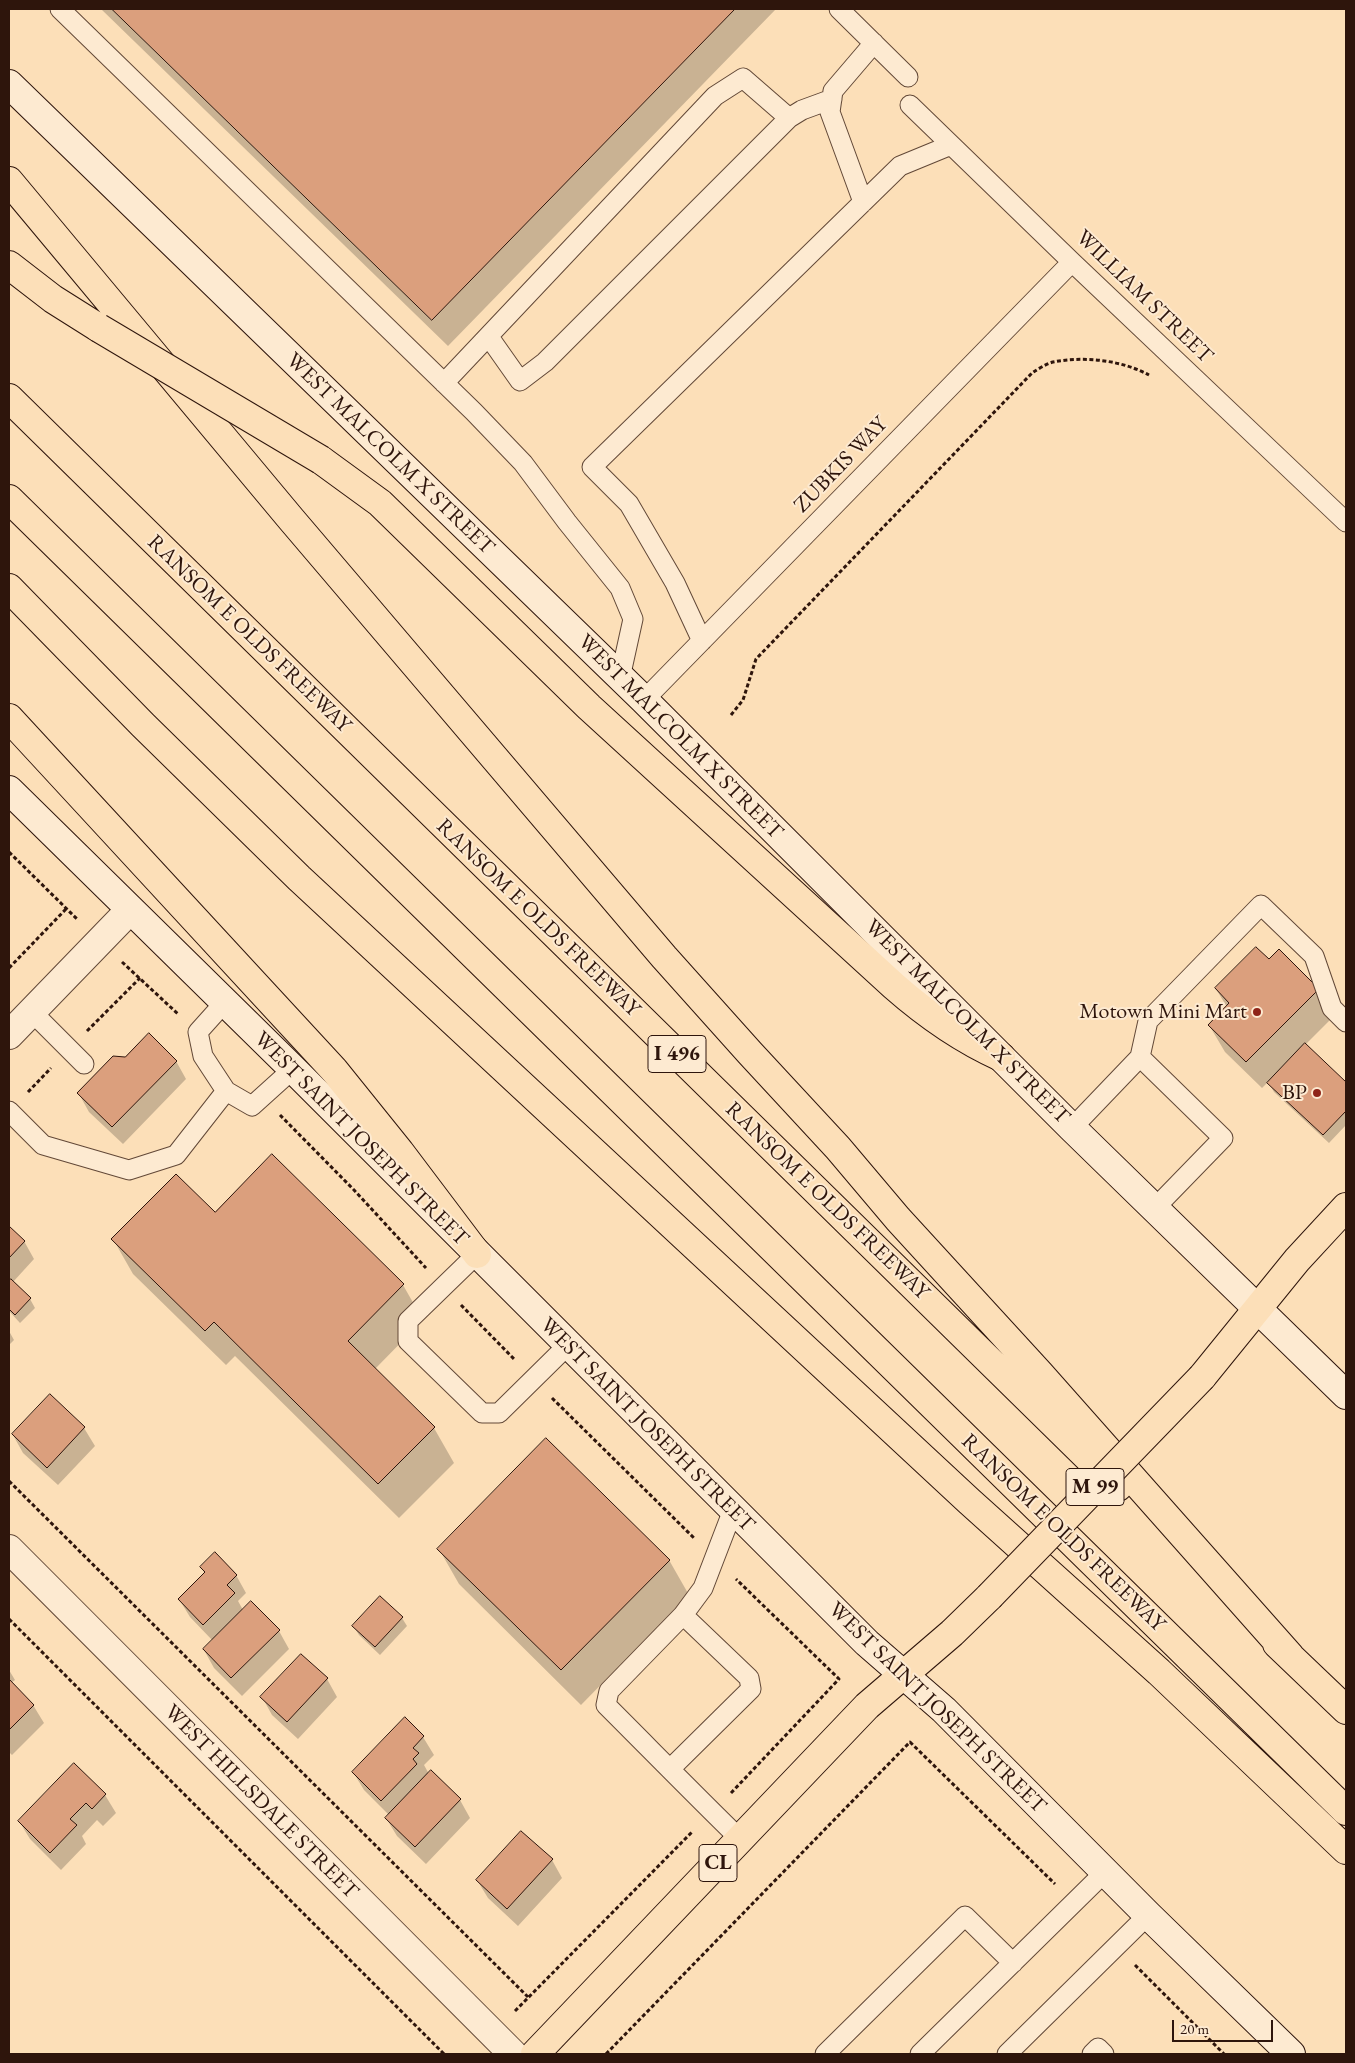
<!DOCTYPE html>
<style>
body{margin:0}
#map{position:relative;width:1355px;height:2063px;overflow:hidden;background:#fcdfb8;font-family:"EB Garamond",serif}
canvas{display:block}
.frame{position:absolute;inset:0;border:10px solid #2e150c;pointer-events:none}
.scale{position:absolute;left:1172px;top:2020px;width:101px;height:22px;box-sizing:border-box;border:2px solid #2e150c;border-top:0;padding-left:6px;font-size:15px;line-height:18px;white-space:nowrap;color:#2e150c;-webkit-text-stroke:4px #fdead1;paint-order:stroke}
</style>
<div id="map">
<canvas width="1355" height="2063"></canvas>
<div class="frame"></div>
<div class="scale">20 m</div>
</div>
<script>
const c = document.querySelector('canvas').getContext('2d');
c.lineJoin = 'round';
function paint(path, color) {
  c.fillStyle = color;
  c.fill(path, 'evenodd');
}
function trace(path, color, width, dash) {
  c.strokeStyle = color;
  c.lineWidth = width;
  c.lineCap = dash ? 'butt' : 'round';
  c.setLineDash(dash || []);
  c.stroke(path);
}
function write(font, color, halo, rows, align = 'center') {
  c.font = font + ' "EB Garamond",serif';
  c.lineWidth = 4;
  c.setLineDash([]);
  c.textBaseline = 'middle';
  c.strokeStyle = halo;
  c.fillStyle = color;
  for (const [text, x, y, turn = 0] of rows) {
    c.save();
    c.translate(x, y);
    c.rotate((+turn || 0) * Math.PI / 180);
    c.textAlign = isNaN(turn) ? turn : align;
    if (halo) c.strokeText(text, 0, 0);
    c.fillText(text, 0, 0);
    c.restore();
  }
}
const shadow = new Path2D(`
 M101,9H776L448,346Z
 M1269,961L1318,990L1333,1017L1305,1045L1346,1084V1125L1329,1143L1274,1092L1268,1082L1262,1088L1225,1052L1209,1025L1227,1007L1216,989Z
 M176,1061L186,1079L123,1144L89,1112L79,1094Z
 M272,1155L403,1285L423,1320L375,1369L434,1428L454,1463L399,1518L235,1356L226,1365L133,1274L113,1239L215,1213Z
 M9,1228L24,1241L34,1259L13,1282L30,1299L35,1308L20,1323L9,1311Z
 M9,1331L14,1340L9,1345Z
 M50,1396L84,1428L95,1446L58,1485L23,1453L13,1435Z
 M439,1549L669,1560L689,1595L581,1705L459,1584Z
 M201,1567L236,1575L246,1593L238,1601L243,1610L279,1631L289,1649L242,1696L214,1668L204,1650L213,1641L190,1617L179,1599L205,1574Z
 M402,1618L407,1626L380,1655L359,1635L354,1627Z
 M301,1656L327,1679L337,1697L298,1739L272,1715L262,1697Z
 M9,1670L15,1680L11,1683L33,1705L44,1723L12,1755L9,1752Z
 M423,1737L434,1755L424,1765L429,1774L460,1800L470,1818L426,1864L397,1836L386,1818L389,1815L364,1790L353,1772Z
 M74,1765L105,1795L116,1813L103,1826L97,1820L82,1836L86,1844L61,1870L30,1839L19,1821Z
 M552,1860L562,1878L518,1926L488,1898L477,1880Z`);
const building = new Path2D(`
 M112,9H735L432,320Z
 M1256,947L1269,959L1279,949L1319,989L1246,1062L1208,1025L1229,1003L1215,988Z
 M149,1033L177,1061L112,1127L77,1093L113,1056L125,1057Z
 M1305,1043L1346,1082V1111L1323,1135L1267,1083Z
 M272,1154L404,1284L348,1341L435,1427L378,1484L214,1322L205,1331L111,1239L176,1174L215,1212Z
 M9,1226L25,1241L9,1258Z
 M11,1279L31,1298L15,1315L9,1309V1281Z
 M50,1394L85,1427L47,1468L12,1434Z
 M546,1438L670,1560L561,1670L437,1549Z
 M215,1552L237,1575L227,1585L235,1593L203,1625L178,1599L205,1572L200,1567Z
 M380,1596L403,1617L375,1647L352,1626Z
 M251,1601L280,1630L231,1678L203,1649Z
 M301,1654L328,1678L287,1722L260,1697Z
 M9,1679L34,1705L9,1730Z
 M405,1717L424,1736L413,1748L419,1753L413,1759L417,1764L381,1801L352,1772Z
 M74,1763L106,1794L92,1809L86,1803L70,1819L77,1825L50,1853L18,1821Z
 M431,1770L461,1799L415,1847L385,1818Z
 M521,1831L553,1859L507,1909L476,1880Z`);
const path = new Path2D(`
 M731,715L743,700L756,659L1032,373C1038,369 1046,364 1053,362C1084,356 1121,360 1149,375
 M9,852L78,920
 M122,962L178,1014
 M9,968L66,909
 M87,1031L140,978
 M28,1092L51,1068
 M280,1115L354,1190L426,1268
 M461,1305L515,1360
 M552,1398L694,1538
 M9,1481L528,1997
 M9,1619L444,2054
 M731,1793L839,1679L736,1579
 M1135,1965L1224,2054
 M515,2011L693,1831
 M606,2054L910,1742L1055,1884`);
const service = new Path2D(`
 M60,9L474,412L523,463L567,522L620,588L633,619L620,678
 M839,9L908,77
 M910,105L1072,262L1346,522
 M789,118L802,110L832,99
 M863,202L830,112L833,91L874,43
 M444,383L715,96L743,78L789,118L545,362L520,381L489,337
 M702,641L675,583L629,504L592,467L900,166L951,145
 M644,700L1072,262
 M224,1003L198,1032L203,1056L226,1091L252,1106L293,1069
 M32,1012L84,1064
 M1140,1057L1223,1138L1155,1208
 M9,1111L43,1145L129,1170L176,1155L226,1091
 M1072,1128L1140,1057L1148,1021L1261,905L1314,956L1332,1008L1346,1022
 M477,1254L408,1321V1341L482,1413H499L568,1345
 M683,1615L703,1588L733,1510
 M670,1769L751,1689L749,1678L683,1615L609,1691L606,1705C651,1750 695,1795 740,1839
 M825,2054L965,1916L1013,1963
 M920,2054L1105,1872
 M1007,2054L1148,1915
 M1092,2054L1098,2048L1104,2054`);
const minor = new Path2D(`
 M9,1035L130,910
 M9,1549L513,2054`);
const secondary = new Path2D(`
 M9,84L644,700L1072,1128L1346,1395
 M9,790L293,1069L867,1643L944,1710L1148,1915L1291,2054`);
const primary = new Path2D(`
 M1202,1377L1297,1260L1346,1207
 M535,2054L867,1706L952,1633L989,1597`);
const motorway = new Path2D(`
 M9,181L291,519L664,957L750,1053L838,1148L898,1219L1040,1374L1290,1656
 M9,265L53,299L99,328
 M9,398L1118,1487
 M321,460L380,503L589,707L894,986C927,1015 961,1039 1001,1057
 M9,499L1346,1811
 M9,588L143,725L299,878L969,1501L1159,1672L1346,1850
 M9,718L334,1070L400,1152L477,1254
 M1277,1644L1346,1710`);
const primaryBridge = new Path2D(`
 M989,1597L1202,1377`);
const motorwayBridge = new Path2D(`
 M99,328L321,460`);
const markers = [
 [1257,1012,5,"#8f2418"],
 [1317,1093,5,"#8f2418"]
];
const shields = [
 [677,1054,58],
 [1095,1487,58],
 [718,1863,38]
];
const shieldNames = [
 ["I 496",677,1054],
 ["M 99",1095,1487],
 ["CL",718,1863]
];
const streetNames = [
 ["WILLIAM STREET",1144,297,44],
 ["WEST MALCOLM X STREET",390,454,44],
 ["ZUBKIS WAY",841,465,-46],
 ["RANSOM E OLDS FREEWAY",249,634,44],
 ["WEST MALCOLM X STREET",680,737,45],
 ["RANSOM E OLDS FREEWAY",538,918,44],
 ["WEST MALCOLM X STREET",967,1022,45],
 ["WEST SAINT JOSEPH STREET",361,1139,45],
 ["RANSOM E OLDS FREEWAY",827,1201,44],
 ["WEST SAINT JOSEPH STREET",647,1425,45],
 ["RANSOM E OLDS FREEWAY",1063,1533,44],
 ["WEST SAINT JOSEPH STREET",937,1708,44],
 ["WEST HILLSDALE STREET",261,1802,45]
];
const poiNames = [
 ["Motown Mini Mart",1247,1012],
 ["BP",1307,1093]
];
paint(shadow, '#0003');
paint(building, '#db9f7d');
trace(building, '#2e150c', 1);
trace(service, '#624837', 21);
trace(minor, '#624837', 30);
trace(secondary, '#2e150c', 30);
trace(primary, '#2e150c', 30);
trace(motorway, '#2e150c', 30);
trace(path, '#2e150c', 3, [4, 2.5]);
trace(service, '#fdead1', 19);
trace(minor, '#fdead1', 28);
trace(secondary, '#fdead1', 28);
trace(primary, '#fcdfb8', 28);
trace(motorway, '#fcdfb8', 28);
trace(primaryBridge, '#2e150c', 30, []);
trace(motorwayBridge, '#2e150c', 30, []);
trace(primaryBridge, '#fcdfb8', 28);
trace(motorwayBridge, '#fcdfb8', 28);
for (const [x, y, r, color] of markers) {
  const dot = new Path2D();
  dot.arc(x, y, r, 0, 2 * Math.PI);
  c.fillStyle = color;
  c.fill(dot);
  trace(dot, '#fdead1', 2);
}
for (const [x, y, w] of shields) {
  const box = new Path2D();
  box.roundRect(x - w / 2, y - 18.5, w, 37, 4);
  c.fillStyle = '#fdead1';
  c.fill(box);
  trace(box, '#2e150c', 1);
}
write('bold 21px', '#2e150c', null, shieldNames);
write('22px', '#2e150c', '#fdead1', streetNames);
write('22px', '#2e150c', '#fdead1', poiNames, 'right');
</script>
